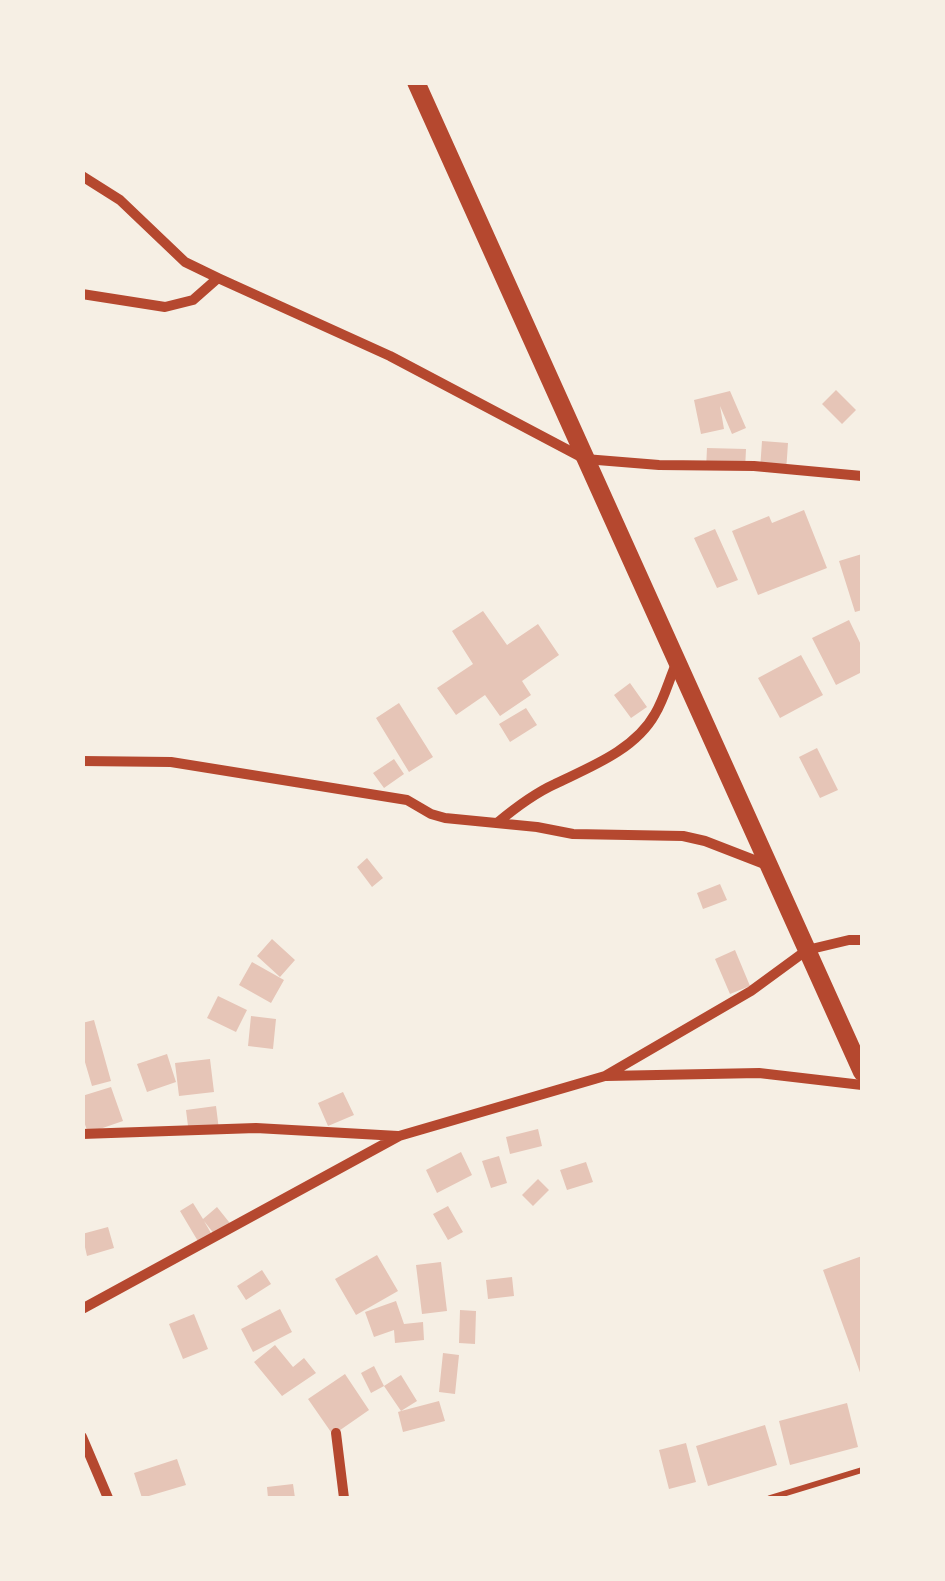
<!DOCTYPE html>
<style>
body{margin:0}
#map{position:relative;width:945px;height:1581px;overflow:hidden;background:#f6efe4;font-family:Quicksand,sans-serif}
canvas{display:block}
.frame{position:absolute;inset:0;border:85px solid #f6efe4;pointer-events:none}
</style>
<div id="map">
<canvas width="945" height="1581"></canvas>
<div class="frame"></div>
</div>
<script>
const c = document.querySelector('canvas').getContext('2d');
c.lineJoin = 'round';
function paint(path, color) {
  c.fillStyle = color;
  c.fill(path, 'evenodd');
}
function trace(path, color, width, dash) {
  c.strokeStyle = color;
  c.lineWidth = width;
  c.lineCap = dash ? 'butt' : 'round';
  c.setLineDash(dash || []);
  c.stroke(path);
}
const building = new Path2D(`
 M836,390L856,410L842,424L822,404Z
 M730,391L746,428L732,434L720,406L724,429L701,434L694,400Z
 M762,441L788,443L786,472L760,470Z
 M707,448L746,449L745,470L706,469Z
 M804,510L827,568L758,595L732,531L769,516L772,523Z
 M715,529L738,580L717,588L694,538Z
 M862,554V610L855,612L839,561Z
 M483,611L507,645L538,624L559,655L522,681L531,695L500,716L485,695L456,715L437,688L473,664L452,631Z
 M849,620L862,647V672L836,685L812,638Z
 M801,655L823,695L780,718L758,678Z
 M630,683L647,707L631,718L614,695Z
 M399,703L433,757L409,772L376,718Z
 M526,708L537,725L510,742L499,724Z
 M817,748L838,790L820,798L799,757Z
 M394,759L404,774L384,788L373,773Z
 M367,858L383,878L372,887L357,867Z
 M720,884L727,900L703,909L697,893Z
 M272,939L295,960L280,977L257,956Z
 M735,950L750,986L730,994L715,959Z
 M252,962L284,980L271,1003L239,985Z
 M218,996L247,1010L236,1032L207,1018Z
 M251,1016L276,1019L273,1049L248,1046Z
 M94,1020L111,1081L92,1086L82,1052V1023Z
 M167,1054L176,1082L147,1092L137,1064Z
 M210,1059L214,1092L179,1096L175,1063Z
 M111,1087L123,1121L88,1133L82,1116V1096Z
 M343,1092L354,1115L328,1126L318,1103Z
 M216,1106L219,1130L189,1134L186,1110Z
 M538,1129L542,1146L510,1154L506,1137Z
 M461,1152L472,1175L437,1193L426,1170Z
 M499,1156L507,1183L491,1188L482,1161Z
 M586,1162L593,1182L567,1190L560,1170Z
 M538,1179L549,1190L533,1206L522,1195Z
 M193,1203L203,1219L217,1207L233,1227L218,1239L204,1221L215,1240L202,1248L180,1211Z
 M448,1206L463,1232L448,1240L433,1214Z
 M108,1227L114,1248L87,1256L82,1234Z
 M377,1255L398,1291L356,1315L335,1279Z
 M862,1256V1378L823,1270Z
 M441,1262L447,1311L422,1314L416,1265Z
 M262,1270L271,1284L246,1300L237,1286Z
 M512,1277L514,1296L488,1299L486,1280Z
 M396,1301L404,1324L423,1322L424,1340L395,1343L394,1330L374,1337L365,1312Z
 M280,1309L292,1332L253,1352L241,1329Z
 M460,1310L476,1311L475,1344L459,1343Z
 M194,1314L208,1349L183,1359L169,1324Z
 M275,1345L293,1367L304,1358L316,1373L282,1396L254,1362Z
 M443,1353L459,1355L455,1394L439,1392Z
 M374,1366L384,1386L371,1393L361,1373Z
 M345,1374L369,1410L333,1435L308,1399Z
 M401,1375L417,1401L401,1411L439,1401L445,1421L403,1432L398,1412L401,1411L384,1386Z
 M847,1403L858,1447L790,1465L779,1421Z
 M765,1425L777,1465L708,1486L696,1446Z
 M686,1443L696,1482L669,1489L659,1450Z
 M177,1459L186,1485L142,1498L134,1473Z
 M293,1484L295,1498H268L267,1487Z`);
const service = new Path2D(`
 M770,1498L862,1470`);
const minor = new Path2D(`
 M82,176L120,200L185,262L218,278
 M82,294L165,307L193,300L218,278L390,356L585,459L659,465L754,466L862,476
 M82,761L171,762L407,800L431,814L445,818L537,827L573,834L683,836L705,841L767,865
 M497,823C515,808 533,794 555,784C590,767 635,750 655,714C664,699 669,680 676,664
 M606,1076L759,1073L862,1085
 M82,1134L256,1128L398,1136
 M82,1309L399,1136L605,1076L751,991L807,950L849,940H862
 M336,1433L344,1498
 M82,1437L108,1498`);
const secondary = new Path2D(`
 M416,82L862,1072`);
paint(building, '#e6c5b7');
trace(service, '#b5482f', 6);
trace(minor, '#b5482f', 10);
trace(secondary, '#b5482f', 18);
</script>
